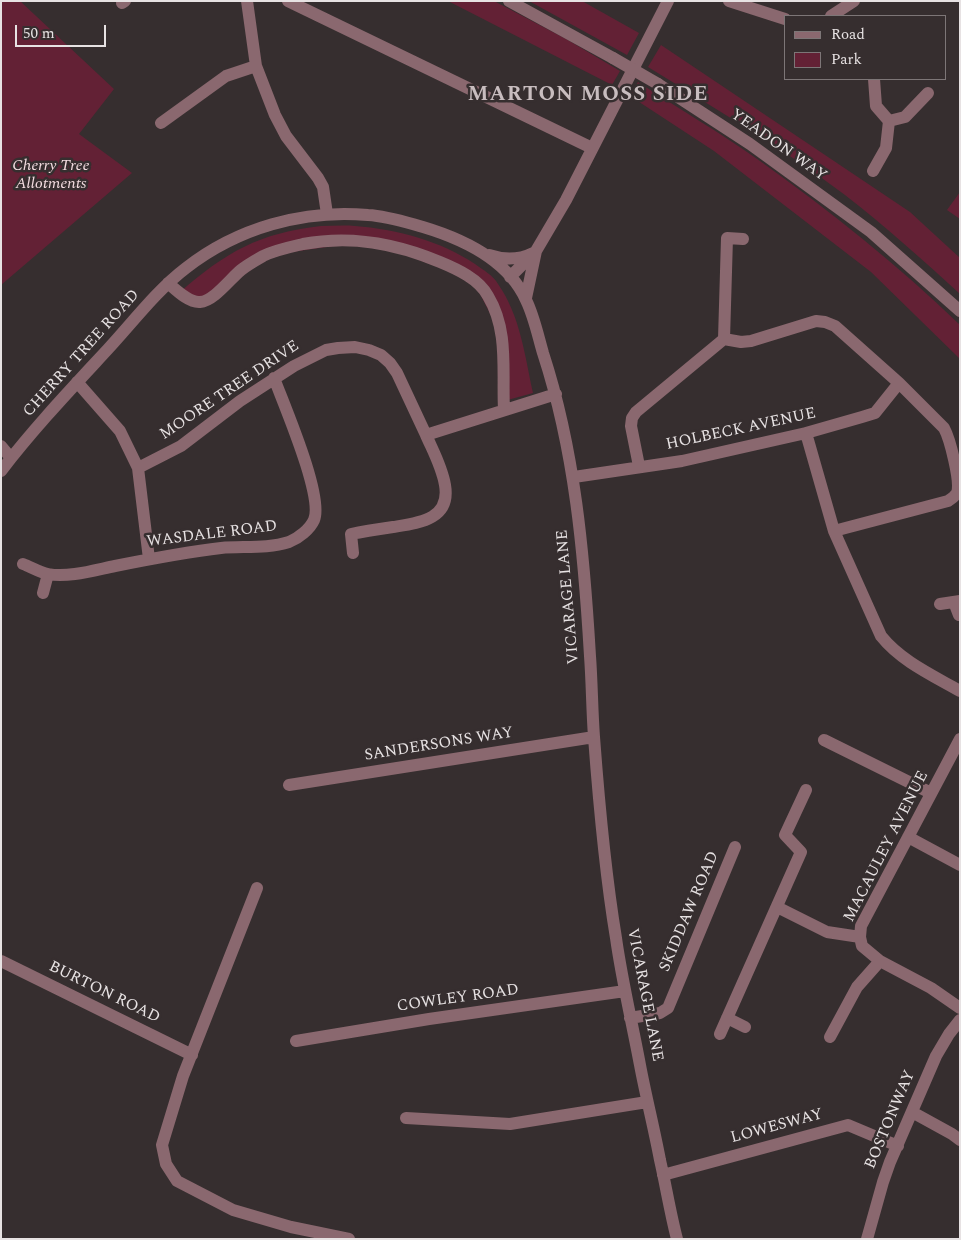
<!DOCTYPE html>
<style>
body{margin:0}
#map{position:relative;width:961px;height:1240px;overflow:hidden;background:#362e2f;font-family:Spectral,serif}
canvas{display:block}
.frame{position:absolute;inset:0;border:2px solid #e7e2e3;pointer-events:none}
.legend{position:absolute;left:784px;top:15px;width:162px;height:65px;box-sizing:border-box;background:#362e2f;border:1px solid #7d7677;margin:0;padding:6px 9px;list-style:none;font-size:15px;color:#e7e2e3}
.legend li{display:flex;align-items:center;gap:10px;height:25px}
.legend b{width:25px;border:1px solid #7d7677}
.scale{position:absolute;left:15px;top:25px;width:91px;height:22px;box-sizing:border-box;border:2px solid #e7e2e3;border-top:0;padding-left:6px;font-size:15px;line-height:18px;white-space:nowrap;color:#e7e2e3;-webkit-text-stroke:4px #362e2f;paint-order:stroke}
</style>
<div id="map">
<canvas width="961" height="1240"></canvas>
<div class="frame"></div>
<ul class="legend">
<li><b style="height:6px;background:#8a686f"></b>Road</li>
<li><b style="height:14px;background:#632135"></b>Park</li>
</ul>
<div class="scale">50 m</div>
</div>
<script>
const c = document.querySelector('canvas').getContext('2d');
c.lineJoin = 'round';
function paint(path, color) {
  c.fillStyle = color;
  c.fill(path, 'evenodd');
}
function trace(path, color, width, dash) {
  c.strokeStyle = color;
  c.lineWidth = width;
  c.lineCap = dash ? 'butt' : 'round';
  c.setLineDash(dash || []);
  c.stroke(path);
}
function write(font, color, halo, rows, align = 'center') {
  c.font = font + ' Spectral,serif';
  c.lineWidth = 5;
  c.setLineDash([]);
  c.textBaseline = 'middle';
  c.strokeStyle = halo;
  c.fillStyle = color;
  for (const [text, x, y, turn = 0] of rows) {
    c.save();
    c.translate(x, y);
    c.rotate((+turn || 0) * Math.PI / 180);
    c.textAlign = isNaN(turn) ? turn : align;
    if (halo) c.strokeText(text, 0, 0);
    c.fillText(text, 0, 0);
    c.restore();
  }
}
const green = new Path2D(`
 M1,1H20L114,89L79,134L132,173L1,285Z
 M448,1H494L566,39L620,71L612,85Z
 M529,1H582L639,33L627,55Z
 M661,45L910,212L960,258V294C923,260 885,226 845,195C783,148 714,108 648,67Z
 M638,82C679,109 721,133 760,161C830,211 898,265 960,325V359L871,272L714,151L630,96Z
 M960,192V219L947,210Z
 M321,226C332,226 344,225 355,226C396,229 441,241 475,264C483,270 493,275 498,284C520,315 525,356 533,393L504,401L503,339L473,280L368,241L264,256L208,300L180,292C226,252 259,233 321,226Z`);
const minor = new Path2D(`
 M247,1L256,66L275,115L286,136L318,178L323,187L327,214
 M288,1L592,148
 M509,1L613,58
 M729,1L785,19
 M122,3L125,1
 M831,16L854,1
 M658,84L750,144L871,232L960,311
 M889,121L905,117L928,93
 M161,123L226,76L256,66
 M873,171L886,148L889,121L876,106L874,79
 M489,255C504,260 519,260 533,253
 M510,277L536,251L566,200L668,1
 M168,283C176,290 189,303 200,302C214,301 230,279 241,270C247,265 256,260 263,256C275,250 290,247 303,244C351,235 395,243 440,262C457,269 479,279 488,296C509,331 502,371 504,410
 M526,298L536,251
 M724,339L727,238L743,239
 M77,382L120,431L138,468L149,559
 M806,433L834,531L881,636C901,661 932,675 960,691
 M1,446L11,458
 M639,466L631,426L632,418L636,412L724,339L741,342L751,341L816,321L825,322L835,326L899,383L944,428C950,439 961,482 957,493C955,496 951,499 948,501L834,531
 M138,468L181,446L240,401L294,366L326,350L338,348L355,347L369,350L381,355L390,363L397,373L426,435L556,394
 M1,471C34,428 71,389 108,349C133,322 157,290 186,268C237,228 304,209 368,215C387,216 405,222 423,227C463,239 508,260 526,300C534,316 538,336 543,353C575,451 584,554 590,656C592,683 592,710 594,737C599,804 605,872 616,938C622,981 632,1022 640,1065C646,1097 654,1128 660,1160C666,1186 670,1212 677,1239
 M574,477L682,461L806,433L862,417L875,413L899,383
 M353,553L351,534C365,531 379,529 393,527C418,523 451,520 445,485C442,467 433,451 426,435
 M23,564C31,567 39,572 48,574C68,578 95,570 115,566C150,559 186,552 221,548C243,546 267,549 289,542C299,538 310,529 314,520C324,497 284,405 274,378
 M43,593L48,574
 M954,602L959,615
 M940,604L960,601
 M960,739L861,926L860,937L862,946L880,961L931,988L960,1008
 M824,740L931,793
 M289,785L594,737
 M908,837L960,865
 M257,888L183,1076L162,1145L166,1164L177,1181L233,1210L291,1227L349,1239
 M777,907L827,932L860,937
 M1,961L192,1055
 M630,1018L660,1013L668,1008L735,847
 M727,1018L745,1027
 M720,1034L801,852L785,835L806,790
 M830,1037L857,987L880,961
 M296,1041L429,1019L625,991
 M912,1112L952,1134L960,1140
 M406,1118L510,1124L647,1102
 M663,1175L848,1125L898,1146
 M867,1239L883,1182L890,1162L936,1056L949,1034L960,1020`);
const minorBridge = new Path2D(`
 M613,58L658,84`);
const streetNames = [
 ["YEADON WAY",778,146,35],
 ["CHERRY TREE ROAD",82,354,-48],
 ["MOORE TREE DRIVE",230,391,-34],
 ["HOLBECK AVENUE",741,430,-12],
 ["WASDALE ROAD",212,535,-7],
 ["VICARAGE LANE",569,597,-95],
 ["SANDERSONS WAY",439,745,-9],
 ["MACAULEY AVENUE",887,847,-63],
 ["SKIDDAW ROAD",690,912,-67],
 ["BURTON ROAD",104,993,26],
 ["VICARAGE LANE",644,995,79],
 ["COWLEY ROAD",458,999,-8],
 ["BOSTONWAY",891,1120,-67],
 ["LOWESWAY",777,1127,-15]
];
const parkNames = [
 ["Cherry Tree",51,167],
 ["Allotments",51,185]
];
const districtNames = [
 ["MARTON MOSS SIDE",588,96]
];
paint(green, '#632135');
trace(minor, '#8a686f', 12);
trace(minorBridge, '#8a686f', 12);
write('16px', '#e7e2e3', '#362e2f', streetNames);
write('italic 16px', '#f3dce0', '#362e2f', parkNames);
c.letterSpacing = '1px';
write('bold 21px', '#c8bdbf', '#362e2f', districtNames);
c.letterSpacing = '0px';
</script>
